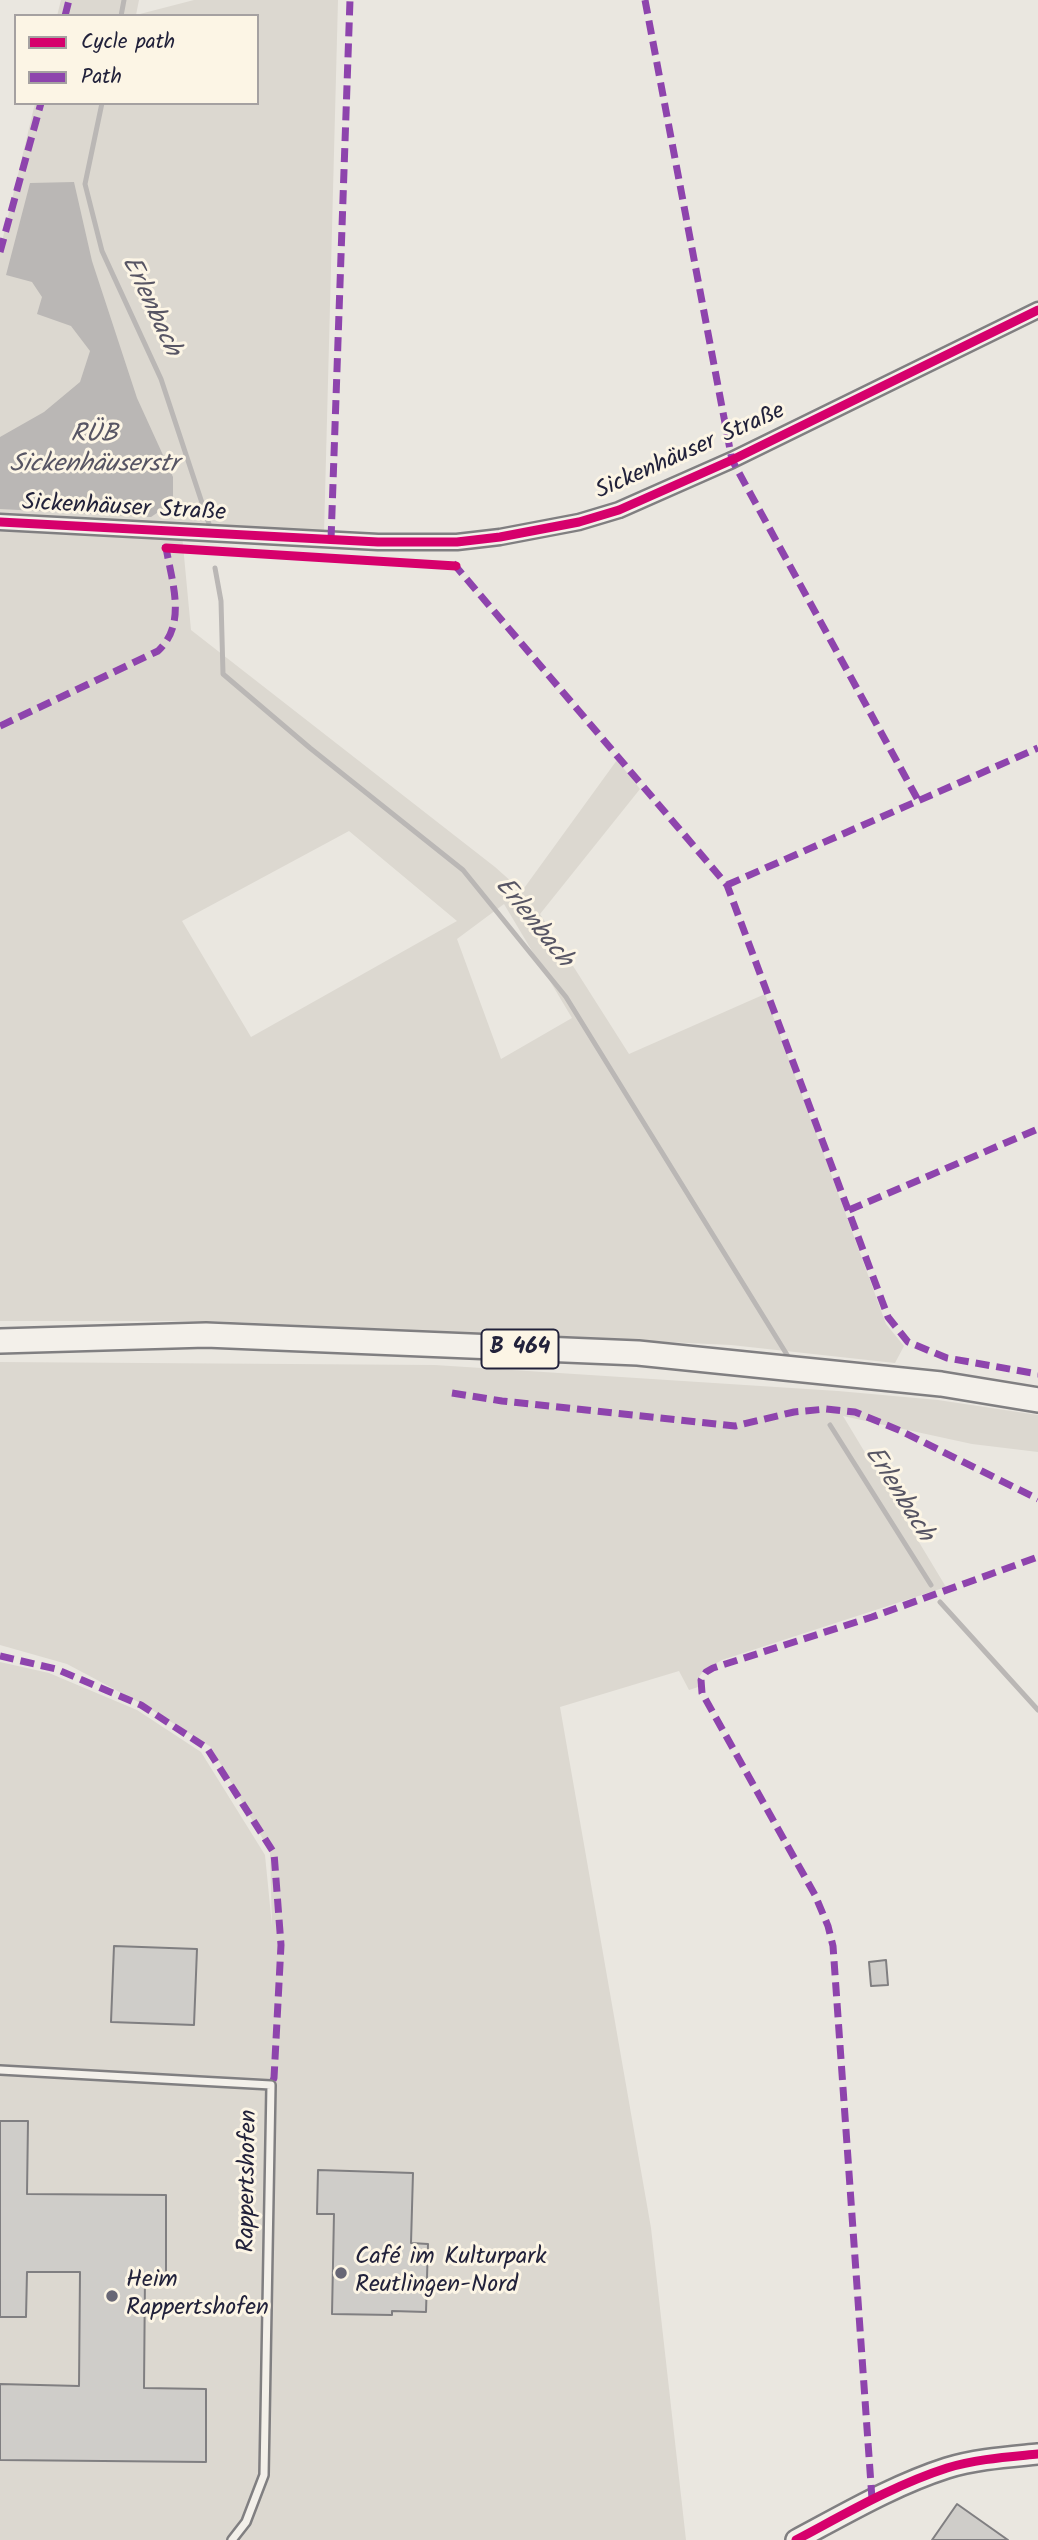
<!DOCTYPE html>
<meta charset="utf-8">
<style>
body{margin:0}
#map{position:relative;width:1038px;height:2540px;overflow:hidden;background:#eae7e0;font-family:Kalam,sans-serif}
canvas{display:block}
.legend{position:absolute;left:14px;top:14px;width:245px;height:91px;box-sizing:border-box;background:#fcf5e5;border:2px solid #a5a1a1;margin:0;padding:9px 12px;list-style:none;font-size:21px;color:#22223b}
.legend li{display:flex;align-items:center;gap:14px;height:35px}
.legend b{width:35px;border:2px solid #a5a1a1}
</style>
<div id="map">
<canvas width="1038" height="2540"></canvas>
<ul class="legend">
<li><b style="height:9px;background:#d6006c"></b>Cycle path</li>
<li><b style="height:9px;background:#8e44ad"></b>Path</li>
</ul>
</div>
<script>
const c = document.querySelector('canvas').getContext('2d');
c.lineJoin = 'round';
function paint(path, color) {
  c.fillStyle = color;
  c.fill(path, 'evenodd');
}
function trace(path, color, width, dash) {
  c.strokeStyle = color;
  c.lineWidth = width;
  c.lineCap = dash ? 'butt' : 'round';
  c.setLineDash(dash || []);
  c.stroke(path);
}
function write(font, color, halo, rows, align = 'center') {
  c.font = font + ' Kalam,sans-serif';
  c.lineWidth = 6;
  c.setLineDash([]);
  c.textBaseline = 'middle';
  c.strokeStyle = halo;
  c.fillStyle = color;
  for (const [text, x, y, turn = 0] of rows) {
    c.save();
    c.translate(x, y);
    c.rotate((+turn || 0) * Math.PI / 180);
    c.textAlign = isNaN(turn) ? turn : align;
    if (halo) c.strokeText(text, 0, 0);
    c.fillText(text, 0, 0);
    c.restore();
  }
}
const green = new Path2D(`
 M61,0H139L136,15L194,0H338L324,534L181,524L191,630L495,867L522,891L617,760L640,789L540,914L629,1054L765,994L886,1324L904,1346L895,1363L731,1345L214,1321H0V250L35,103H257V16H57ZM349,831L457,921L251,1037L182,921ZM504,904L572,1018L501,1059L457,939Z
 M0,1362L435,1365L838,1391L938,1400L1038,1415V1452L972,1444L843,1416L946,1587L722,1660C711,1667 695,1672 698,1687L689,1690L679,1671L560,1707L651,2228L686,2540H0V1662L49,1673L137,1710L201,1752L265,1855L272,1926L270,1852L211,1747L144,1705L67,1664L0,1645Z`);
const water = new Path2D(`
 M74,182L92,261L137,398L173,477V502L151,517L0,509V437L44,412L80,382L90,351L71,326L37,314L42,297L32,282L6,275L30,183Z`);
const stream = new Path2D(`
 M121,16L124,0
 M102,103L85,184L102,251L161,379L209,524
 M215,568L221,601L223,674L310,748L463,870L566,997L789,1358
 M830,1425L931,1585
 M940,1602L1038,1710`);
const building = new Path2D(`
 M114,1946L197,1949L194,2025L111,2022Z
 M886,1960L888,1985L871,1986L869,1962Z
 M0,2121H28L27,2194L166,2195V2275H145L144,2388L206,2389V2462L0,2460V2384L79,2386L80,2272H27L26,2317H0Z
 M318,2170L413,2173L411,2243L428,2244L426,2312L392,2311V2315L332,2314L334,2214H317Z
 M957,2504L1008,2540H932Z`);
const service = new Path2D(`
 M0,2070L271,2085L264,2475L246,2522L232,2540`);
const minor = new Path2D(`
 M0,522L378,542H457L500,537L579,522L619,510L732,460L1038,310`);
const tertiary = new Path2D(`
 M796,2540C845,2514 894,2485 947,2468C976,2459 1008,2457 1038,2454`);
const primary = new Path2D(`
 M0,1341L206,1335L638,1353L941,1384L1038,1400`);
const quiet = new Path2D(`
 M645,0L732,460L918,800
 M65,16L69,0
 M0,252L41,103
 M331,540L350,0
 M453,563L727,885L888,1317L908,1342L947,1358L1038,1374
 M0,726L158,651C189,622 170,578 165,541
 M727,885L1038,748
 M849,1210L1038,1129
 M452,1393L502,1401L735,1426L794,1412L826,1409L855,1412L901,1431L1038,1499
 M0,1656L56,1669L141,1705L207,1748L274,1853L281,1945L274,2078L271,2085
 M872,2499L833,1946L828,1926L815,1895L702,1693L701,1680L706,1672L713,1668L872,1617L1038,1557`);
const cycleway = new Path2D(`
 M0,522L378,542H457L500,537L579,522L619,510L732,460L1038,310
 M166,548L456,566
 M796,2540C845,2514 894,2485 947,2468C976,2459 1008,2457 1038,2454`);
const markers = [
 [341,2273,7,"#686775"],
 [112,2296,7,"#686775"]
];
const shields = [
 [520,1349,77]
];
const shieldNames = [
 ["B 464",520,1349]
];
const streetNames = [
 ["Sickenhäuser Straße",691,453,-24],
 ["Sickenhäuser Straße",124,510,3],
 ["Rappertshofen",250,2181,-89]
];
const poiNames = [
 ["Café im Kulturpark",355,2259],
 ["Reutlingen-Nord",355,2287],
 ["Heim",126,2282],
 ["Rappertshofen",126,2310]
];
const waterNames = [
 ["Erlenbach",149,307,65],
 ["RÜB",94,437],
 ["Sickenhäuserstr",94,467],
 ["Erlenbach",532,924,51],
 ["Erlenbach",897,1495,58]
];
paint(green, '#dcd8d0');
paint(water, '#bab7b5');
trace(stream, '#bab7b5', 5);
paint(building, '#cfcdc9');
trace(building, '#807f81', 2);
trace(service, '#807f81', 12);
trace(minor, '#807f81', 19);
trace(tertiary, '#807f81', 24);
trace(primary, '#807f81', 28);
trace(service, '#f3f0ea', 7);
trace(minor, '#f3f0ea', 14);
trace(tertiary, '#f3f0ea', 19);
trace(primary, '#f3f0ea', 23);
trace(quiet, '#8e44ad', 7, [14, 7]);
trace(cycleway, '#d6006c', 9);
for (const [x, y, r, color] of markers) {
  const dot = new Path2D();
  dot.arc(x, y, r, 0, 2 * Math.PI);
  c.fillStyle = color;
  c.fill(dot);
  trace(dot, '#fcf5e5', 2.5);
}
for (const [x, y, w] of shields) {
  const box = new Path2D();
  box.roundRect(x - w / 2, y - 19.5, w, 39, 5);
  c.fillStyle = '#fcf5e5';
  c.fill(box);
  trace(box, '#22223b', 2);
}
write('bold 23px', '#22223b', null, shieldNames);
write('24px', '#22223b', '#fcf5e5', streetNames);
write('24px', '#22223b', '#fcf5e5', poiNames, 'left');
write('italic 26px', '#575564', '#fcf5e5', waterNames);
</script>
